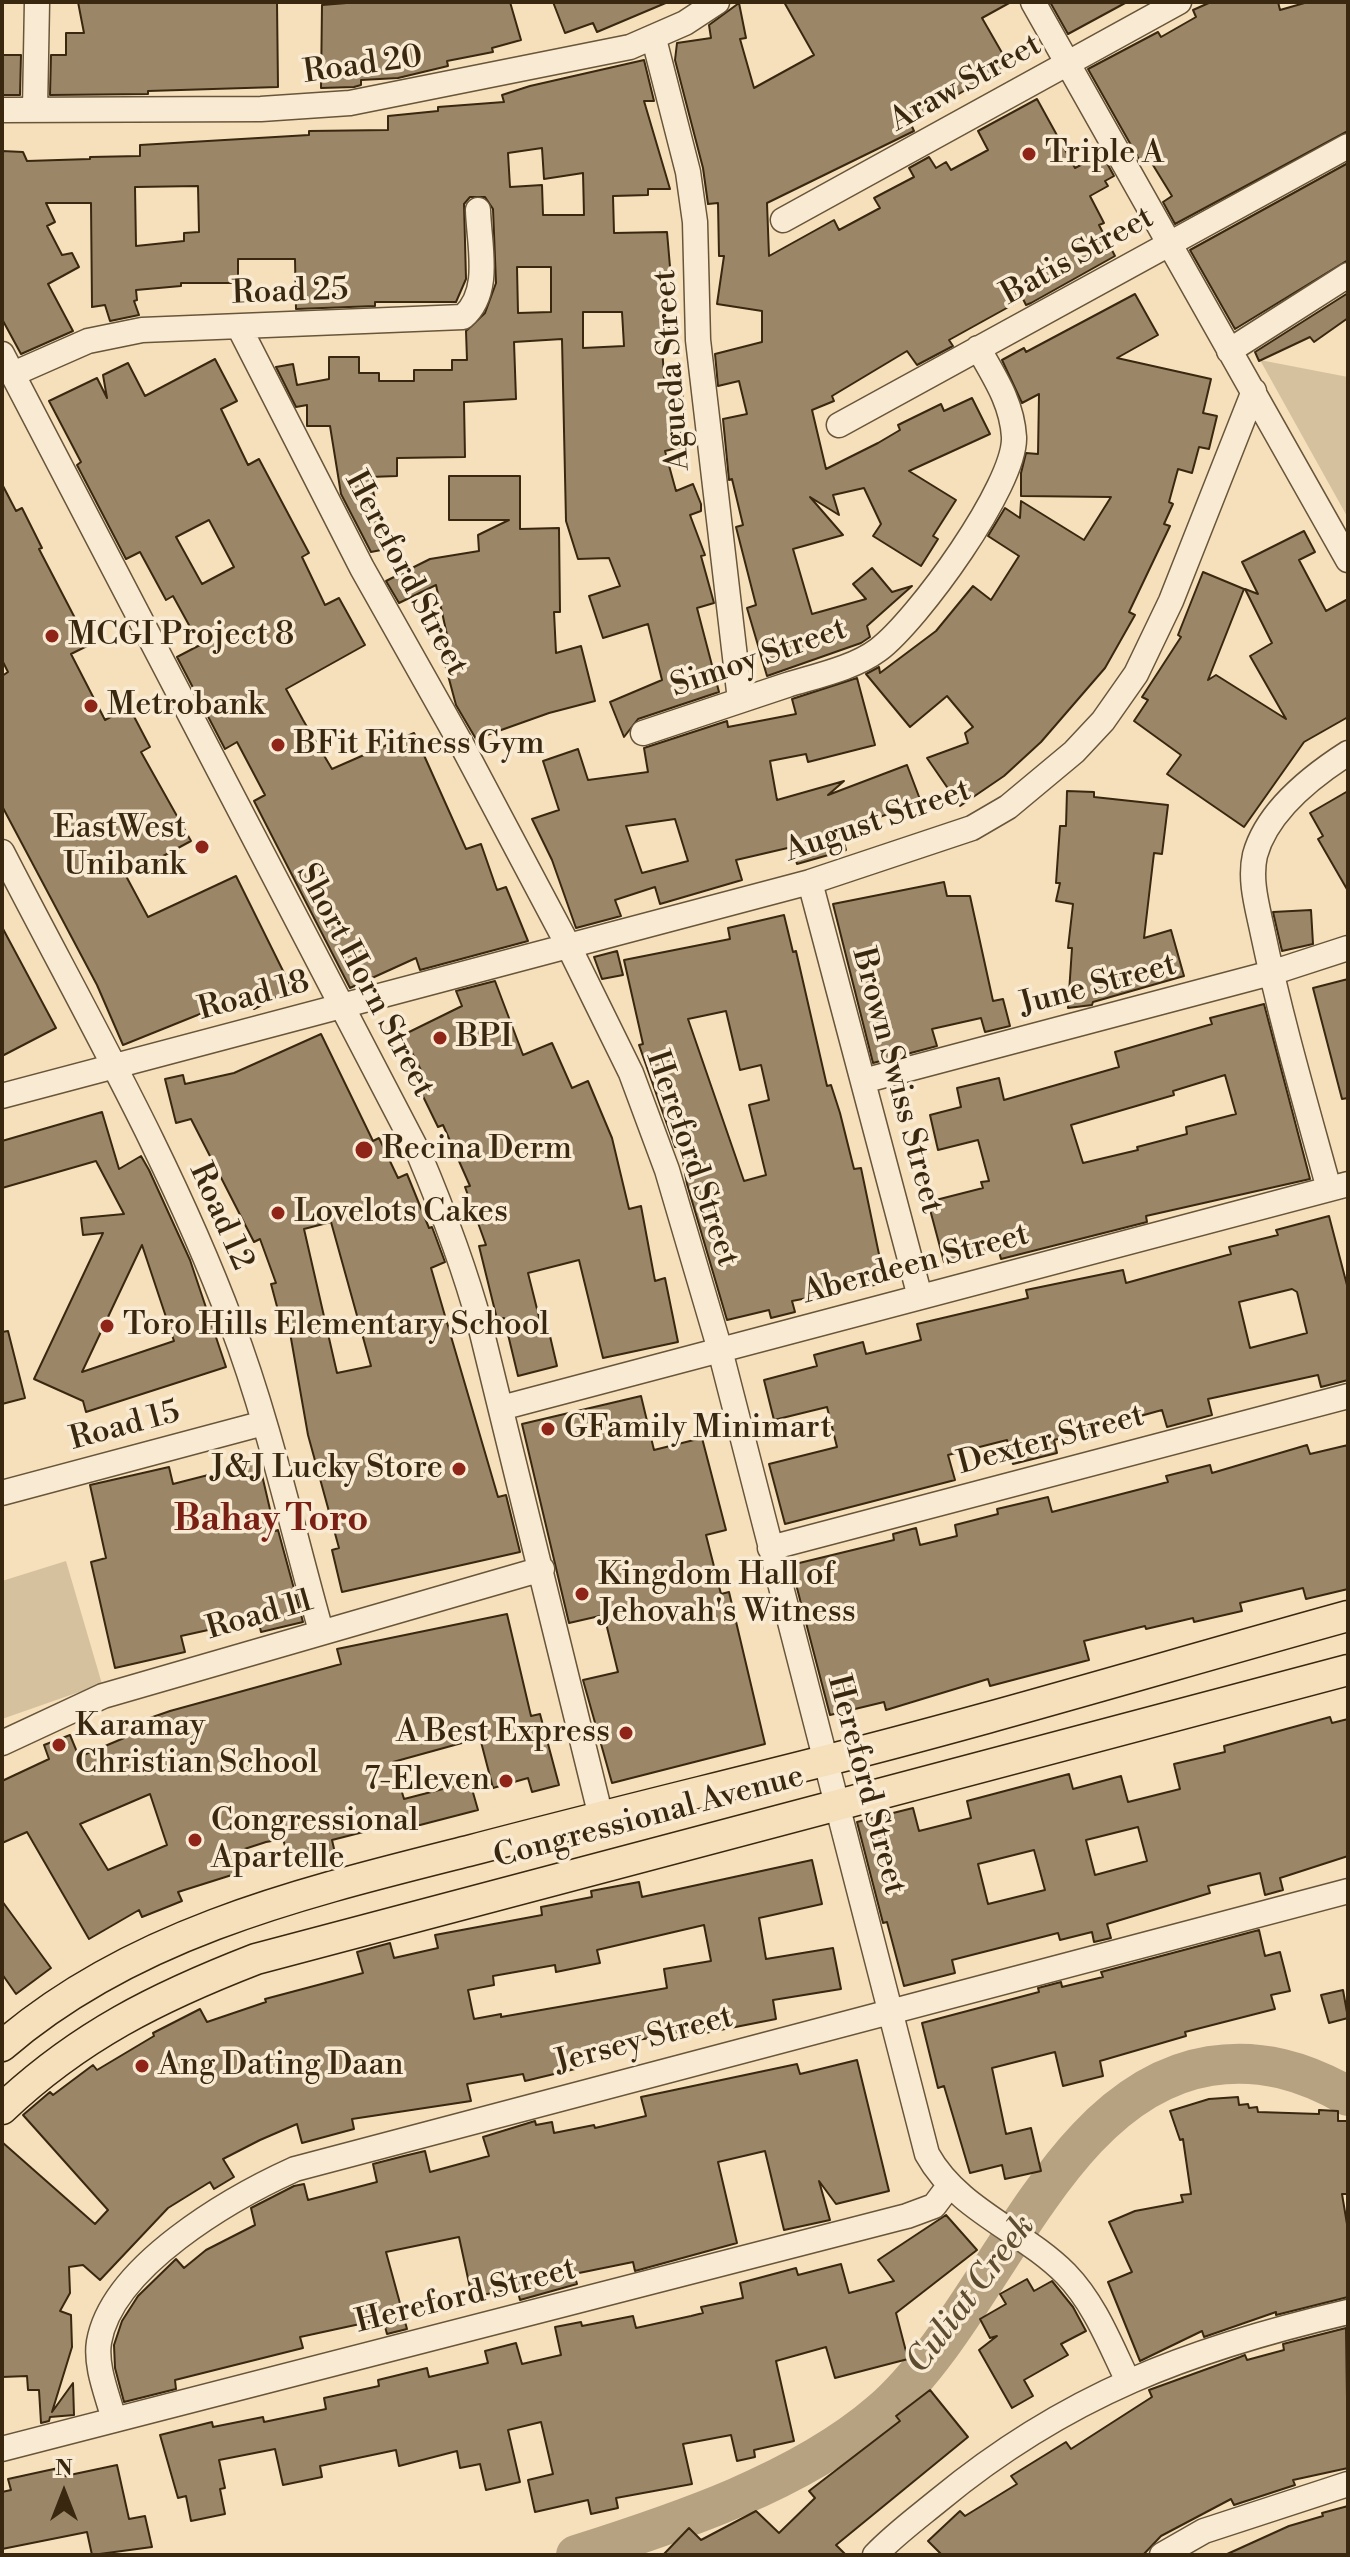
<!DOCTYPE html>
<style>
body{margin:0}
#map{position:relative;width:1350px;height:2557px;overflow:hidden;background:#f6e0bb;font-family:"Libre Bodoni",serif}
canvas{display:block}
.frame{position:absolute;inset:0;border:4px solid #39270f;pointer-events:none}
.north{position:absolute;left:24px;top:2453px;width:80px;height:80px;-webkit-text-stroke:6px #f9ebd3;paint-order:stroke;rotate:0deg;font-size:22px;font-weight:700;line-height:32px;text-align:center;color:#39270f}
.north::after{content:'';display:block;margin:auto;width:28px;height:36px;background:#39270f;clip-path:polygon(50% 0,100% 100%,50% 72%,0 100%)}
</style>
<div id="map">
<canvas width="1350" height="2557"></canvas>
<div class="frame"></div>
<div class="north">N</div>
</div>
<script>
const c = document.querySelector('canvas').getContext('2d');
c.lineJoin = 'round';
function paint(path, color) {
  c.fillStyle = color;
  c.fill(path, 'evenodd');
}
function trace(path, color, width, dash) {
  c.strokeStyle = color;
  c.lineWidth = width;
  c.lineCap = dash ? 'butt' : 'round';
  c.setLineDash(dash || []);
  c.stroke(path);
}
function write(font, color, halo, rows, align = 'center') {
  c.font = font + ' "Libre Bodoni",serif';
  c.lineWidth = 7;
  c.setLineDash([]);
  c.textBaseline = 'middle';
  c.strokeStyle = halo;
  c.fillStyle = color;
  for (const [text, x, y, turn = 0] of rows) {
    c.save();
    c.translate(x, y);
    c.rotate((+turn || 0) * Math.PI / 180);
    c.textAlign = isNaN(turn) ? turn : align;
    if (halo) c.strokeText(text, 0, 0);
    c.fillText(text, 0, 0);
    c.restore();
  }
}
const green = new Path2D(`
 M1260,360L1348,377V518Z
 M66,1561L102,1684L2,1719V1581Z`);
const river = new Path2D(`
 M576,2555C677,2523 800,2482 881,2412C993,2315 1054,2091 1210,2066C1260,2058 1304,2071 1348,2096`);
const building = new Path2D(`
 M78,2H277L278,87L148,91V94L50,95L51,55H66V33H84Z
 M359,2H510L521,40L492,48L493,52L447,61L448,66L398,78L361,80V85L354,87L321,88L322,5Z
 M553,2H668L597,32L593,23L565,33Z
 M784,2H1011L982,18L1009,65L910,122L914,131L767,203L769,256L834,220L839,230L880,208L874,198L914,177L909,168L929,157L936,168L946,162L951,170L988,150L978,131L1037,99L1075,168L1102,154L1114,176L1105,181L1108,186L1090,196L1104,223L1099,225L1115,256L1031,303L1026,305L1023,299L949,340L953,346L917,365L907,351L832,396L834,401L812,410L826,469L878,443L900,430L898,425L941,404L944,411L972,398L990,434L909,471L956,500L933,536L938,539L921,566L873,536L881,524L864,488L833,495L839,515L810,497L843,535L793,549L812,614L866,599L853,584L872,568L892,592L912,586L867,626L870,637L861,643L767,676L747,608L756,605L736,527L743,525L732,479L729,480L723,419L747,414L739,381L718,386L715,354L762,342V311L717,304L724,256H719L718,203L708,204L703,168L675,60L677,43L711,38L709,25L739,3L746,38L740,39L754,88L814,55Z
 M1050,2H1127L1068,34Z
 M1211,2H1278L1280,10L1308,2H1348V131L1175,224L1163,202L1172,196L1148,157L1140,161L1088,69L1158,32L1161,37L1196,17L1193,10Z
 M2,55H21L20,95H2Z
 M644,60L654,101H644L670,189H648V195L613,196L614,233L667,232L672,290H668L669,328H661L664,378L679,375L685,412L676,414L685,446L665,451L676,491L693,484L701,504V511L690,515L705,555L701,556L714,603L697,608L719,692L638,719L624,737L610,702L662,680L648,624L603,638L589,596L620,586L609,558L578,559L566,521L562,339L514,342L516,399L464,402L465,457L397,458V476L370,477L386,549L371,552L341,494L330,426H307V405L296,407L276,367L293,364L297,385L329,379V357H359V373H379V381H414V370H452V360H467L466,331L485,313L496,283L493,209L485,197H470L464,204L466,279L456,302H375V306L296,309L295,259H238V283H181V286L136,290L137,300L134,301L139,315L110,321L105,305L92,307L91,203H46L55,222L47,226L62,255L72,253L79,267L48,284L73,331L21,354L2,319V151L23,152L27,161L90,159V157L140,156V145L309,135V131L388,130V116L438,111V107L504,102L502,95L530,86ZM542,148L544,179L583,173L584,215H543L542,185L510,187L508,153ZM198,186L199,232L184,233V241L136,246L135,187ZM517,267H551V312L518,313ZM583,312H622L624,346L583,348Z
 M1348,163V260L1235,329L1190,250Z
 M1348,293V318L1314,342L1310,337L1259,361L1255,352Z
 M1135,294L1158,335L1117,358L1211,379L1203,413L1217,416L1209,449L1199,447L1192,473L1178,469L1169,502L1173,504L1164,524L1170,526L1129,612L1135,615L1105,668L1041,742L1004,776L960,806L927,758L968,743L965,733L973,727L947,696L910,727L866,674L879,667L880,673L936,631L973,586L991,600L1019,556L988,536L1005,508L1020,518L1021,501L1084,540L1111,497L1021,496V473L1026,453L1038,454L1039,394L1022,403L1002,360L1024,348L1026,352Z
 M215,359L237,401L221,409L248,465L259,459L309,553L302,557L325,605L339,598L365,645L286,689L303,720L332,769L414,733L466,849L481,844L497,890L506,887L528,941L420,970L416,958L350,988L254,801L265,795L237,742L225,749L177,657L200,645L173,596L166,600L140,552L126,559L77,465L81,462L49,401L97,378L107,398L103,375L128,363L145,396ZM209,520L234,567L202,584L176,537Z
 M449,476H520V529L559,528L560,612H554L556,653L581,646L595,701L549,713L476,739L456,705L438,638L447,635L436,585L399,603L386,581L430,559L479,551L478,535L509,520H449Z
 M2,484L16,511L22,508L42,548L39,549L89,645L71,654L105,720L129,707L150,747L141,752L191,841L126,876L148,917L236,876L292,989L254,1009L247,997L208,1017L205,1012L123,1045L97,985L2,806V676L8,672L2,660Z
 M1304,531L1315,552L1299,560L1326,611L1348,599V717L1304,742L1244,827L1167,774L1181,755L1134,721L1148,700L1142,697L1181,637L1178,635L1203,572L1244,589L1208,680L1216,675L1286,719L1250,656L1272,643L1245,589L1258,594L1242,562Z
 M857,678L875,745L808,762L806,754L770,761L777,800L844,781L828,795L907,765L921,802L841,831L846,850L797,864L792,847L736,860L742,880L660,904L655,887L615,900L621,916L576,928L552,860L532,819L559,810L543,761L578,749L588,780L648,772L644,748L727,721L728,727L796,714L792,699ZM675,819L688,861L642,873L626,826Z
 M1067,791L1094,792V797L1168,805L1162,854L1154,853L1144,938L1171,930L1184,976L1093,1002L1092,1005L1068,1008L1072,948H1068L1073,904L1056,901L1060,883H1056L1060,826H1066Z
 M1348,791V891L1318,839L1323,836L1310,813Z
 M944,882L947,896H970L993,1001L1003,999L1010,1026L985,1032L981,1018L932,1029L937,1046L873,1063L833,904Z
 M1311,910L1313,944L1282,951L1273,912Z
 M784,915L793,952L796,951L827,1086L831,1085L840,1113L854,1169L861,1168L885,1283L792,1301L795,1312L771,1318L769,1310L727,1320L687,1184L680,1146L675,1147L639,1045L643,1044L624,960L730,939L728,928ZM726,1011L740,1070L761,1065L769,1100L749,1105L766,1175L744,1181L688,1019Z
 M2,927L56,1028L2,1056Z
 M617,951L623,975L602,979L594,957Z
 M1348,979V1098L1342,1099L1313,988Z
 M495,981L523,1055L552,1043L572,1088L588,1081L612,1138L629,1209L641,1206L655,1281L665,1278L678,1342L603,1358L579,1260L528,1273L540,1321L546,1319L557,1366L518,1376L504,1318L497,1319L479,1246L486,1245L465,1187L470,1186L443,1125L438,1127L417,1084L426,1080L403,1035L462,1006L456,991Z
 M1264,1004L1310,1179L1146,1216L1147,1222L1001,1259L998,1248L944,1262L928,1202L983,1188L981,1182L989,1181L978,1140L938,1150L930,1115L961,1107L957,1088L999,1078L1004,1100L1119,1067L1115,1052L1212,1024L1210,1018ZM1225,1075L1236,1114L1186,1127L1187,1134L1137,1147L1138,1150L1083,1163L1071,1125L1174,1095L1173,1091Z
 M321,1034L373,1141L379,1138L398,1178L407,1174L429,1228L432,1227L435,1235L445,1262L431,1268L498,1497L506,1495L520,1552L342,1592L332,1550L339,1548L308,1435L289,1327L283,1329L271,1284L276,1283L260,1239L254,1242L191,1119L176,1123L165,1079L183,1075L185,1084L234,1073ZM331,1222L371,1366L337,1373L304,1229Z
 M102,1112L119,1169L141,1156L149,1170L190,1260L226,1367L86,1412L83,1401L34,1379L103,1233L83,1235L81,1218L124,1214L96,1161L2,1188V1141ZM142,1245L174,1341L82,1372Z
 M1329,1216L1348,1289V1380L1321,1387L1318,1375L1208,1399L1212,1415L1167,1427L1162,1410L1054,1440L1057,1453L1013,1464L1007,1440L948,1455L955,1480L785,1524L769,1464L837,1447L827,1407L774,1420L764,1380L817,1366L814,1355L863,1342L866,1354L921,1340L917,1324L1028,1298L1026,1290L1123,1270L1126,1283L1231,1254L1229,1247L1278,1235L1276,1230ZM1292,1289L1297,1292L1307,1333L1250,1348L1239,1302Z
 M8,1331L25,1398L2,1404V1332Z
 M641,1396L654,1450L702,1438L726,1530L706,1535L721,1594L729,1592L765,1744L612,1783L583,1680L618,1672L604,1615L569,1623L522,1424Z
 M1307,1445L1310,1454L1348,1445V1589L1306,1599L1303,1588L1240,1603L1242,1611L1194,1622L1193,1618L1146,1629L1145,1626L1084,1641L1089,1660L990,1686L988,1679L886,1710L884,1702L830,1715L791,1565L894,1540L893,1534L916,1528L920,1545L957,1536L955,1525L998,1514L997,1509L1048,1497L1052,1512L1168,1482L1166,1476L1210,1465L1212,1473Z
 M259,1462L275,1531L278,1530L303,1622L261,1632L258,1619L181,1636L185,1652L115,1668L91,1562L106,1558L90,1485L169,1467L173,1484Z
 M507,1614L531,1716L540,1714L559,1785L532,1792L528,1778L493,1788L480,1738L393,1762L404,1799L470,1782L478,1810L393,1832L391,1825L332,1840L335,1853L290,1864L283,1839L266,1842L229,1854L235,1874L178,1892L182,1901L142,1917L139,1910L89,1939L27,1832L2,1843V1781L49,1759L44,1745L70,1735L79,1757L124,1738L121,1728L170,1711L341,1664L337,1649ZM150,1794L167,1845L108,1870L80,1824Z
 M1330,1717L1332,1723L1348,1719V1856L1280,1878L1283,1890L1265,1895L1260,1873L1208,1886L1210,1893L1107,1924L1111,1938L1094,1942L1092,1932L1060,1940L1058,1933L952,1960L955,1973L904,1986L887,1922L883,1923L857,1822L913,1808L919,1831L971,1818L967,1801L1069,1774L1073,1789L1121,1776L1128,1802L1180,1789L1174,1764L1225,1752L1224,1746ZM1138,1827L1147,1861L1095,1875L1086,1840ZM1034,1850L1045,1890L988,1904L978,1864Z
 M812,1860L822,1904L759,1918L766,1959L833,1948L841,1989L773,2000L776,2019L700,2034L699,2030L619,2043L571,2053L575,2069L525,2081L523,2074L467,2084L471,2101L352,2119L354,2129L302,2143L297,2124L260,2140L223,2159L234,2177L214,2189L210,2182L168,2208L100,2280L83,2265L69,2267L70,2293L60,2311L71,2315L72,2347L52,2412L73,2383L74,2415L50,2417L49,2421L41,2423L39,2390H28L27,2376L2,2377V2142L95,2224L108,2210L23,2115L50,2092L53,2095L93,2065L97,2070L154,2036L153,2033L200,2009L207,2022L266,2002L265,1999L363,1973L357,1952L390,1943L394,1958L438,1948L435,1935L542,1915L541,1907L592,1897L591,1891L639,1882L642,1897ZM704,1925L711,1961L664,1969L667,1988L501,2017V2014L474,2019L468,1990L494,1985L493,1976L555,1965L556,1972L600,1963L597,1950Z
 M2,1901L51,1968L16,1994L2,1974Z
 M1259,1930L1265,1956L1280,1952L1290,1991L1271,1995L1275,2009L1185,2032L1186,2036L1100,2061L1103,2076L1063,2086L1055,2052L992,2068L1006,2134L1031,2128L1041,2171L1005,2179L1002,2165L970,2173L944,2086L938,2088L922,2023L1039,1992L1038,1988L1061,1982L1062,1987L1103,1977L1101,1972Z
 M1343,1990L1348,2018L1329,2023L1321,1995Z
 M857,2060L889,2191L836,2204L819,2181L830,2220L784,2230L765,2151L718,2162L737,2243L635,2271L633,2262L574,2274L577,2284L520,2300L517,2288L472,2297L459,2237L386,2252L407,2329L387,2334L383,2319L300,2337L303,2348L175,2380L176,2389L124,2402L115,2368L114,2345L122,2321L138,2296L176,2259L184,2268L206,2250L255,2225L251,2208L294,2186L304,2184L308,2200L377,2182L373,2164L404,2156L425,2151L430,2172L489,2156L483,2137L535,2121L536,2125L552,2122L554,2133L594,2125L595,2128L646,2116L641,2097L797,2064L800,2074Z
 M1238,2097L1239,2105L1248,2104L1249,2108L1257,2107L1258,2112L1319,2114V2110L1338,2111V2121H1348V2194H1342L1348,2230V2297L1276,2315V2312L1204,2337L1202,2331L1140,2361L1108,2282L1132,2272L1109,2222L1135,2211L1183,2202L1181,2195L1191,2194L1183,2139L1180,2140L1170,2111L1209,2099Z
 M946,2215L977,2250L896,2313L908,2359L835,2378L826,2347L776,2361L794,2441L754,2450L755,2457L737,2461L731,2435L683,2444L692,2484L616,2498L618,2508L591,2514L588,2500L535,2512L528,2480L553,2474L541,2422L508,2430L520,2482L486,2490L480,2464L460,2468L457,2451L399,2466L396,2450L320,2466L322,2477L283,2485L275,2449L219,2460L225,2488L220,2489L225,2514L191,2521L186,2496L178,2498L160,2435L212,2422L213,2427L263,2417L264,2422L326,2409L324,2398L379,2386L378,2380L427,2368L429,2377L488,2363L485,2351L516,2343L522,2364L561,2355L555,2327L581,2322L582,2326L633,2316L636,2328L691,2316L703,2313L701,2307L743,2298L740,2283L796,2268L798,2275L841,2264L849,2293L894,2281L878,2260Z
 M1027,2279L1034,2291L1052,2281L1073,2307L1086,2331L1061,2344L1068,2355L1024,2380L1033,2396L1012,2408L979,2350L997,2336L990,2338L980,2319L1006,2304L1000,2294Z
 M1346,2328L1348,2468L1293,2480L1295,2485L1234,2505L1231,2499L1161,2536L1143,2555H942L928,2541L960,2511L965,2516L1017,2484L1011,2476L1066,2442L1071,2449L1152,2397L1149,2390L1240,2357L1245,2355L1247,2360L1284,2350L1283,2344Z
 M930,2390L968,2437L836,2545L846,2555H663L689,2528L701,2540L756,2511L779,2533L815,2498L809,2491L900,2421L896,2416Z
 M117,2465L129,2519L145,2516L152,2547L92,2555L87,2532L2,2549V2492L11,2490L8,2479L63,2467L65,2476Z
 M1348,2506V2555H1225L1289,2526L1323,2516L1322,2513Z`);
const minor = new Path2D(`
 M1033,2L1348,560
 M654,39L688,172L695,222L698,340L740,700
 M35,109L37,2
 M2,110L261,109L350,103L630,47L685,23L717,2
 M783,220L1179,2
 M239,327L362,568L464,749L569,947L631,1073L667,1170L720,1350L927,2154C958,2210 1022,2230 1066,2274C1095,2304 1110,2344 1128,2381
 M1229,351L1348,275
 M2,354L419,1154C443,1211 464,1266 480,1325L601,1817
 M13,374L88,341L142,330L463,317C492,292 479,245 478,210
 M839,425L1348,146
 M643,733C691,717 739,701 787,685C816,676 854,668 878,650C917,621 1016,485 1014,437C1012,403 995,378 978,348
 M2,852C81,1006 170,1159 231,1322C269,1422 292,1528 321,1631
 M810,882L920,1297
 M863,1081L1271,973L1348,948
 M2,1096L810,882L972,828L1008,807L1074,752L1103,721L1136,674L1171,601L1254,391
 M1329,1189C1306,1105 1281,1020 1263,934C1258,909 1249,881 1255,855C1267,811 1312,776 1348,753
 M501,1408L1348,1184
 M2,1493L264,1423
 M770,1548L1348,1396
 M2,1743L103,1696L542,1569
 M114,2420C108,2396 95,2367 99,2342C112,2266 231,2198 295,2169L1348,1891
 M2,2449L907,2216L934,2206L949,2186
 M875,2555C894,2535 917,2518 939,2500C1066,2395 1190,2349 1348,2312
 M1162,2555L1204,2531L1348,2484`);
const major = new Path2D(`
 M2,2046C134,1932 306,1892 472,1850C582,1821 693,1794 804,1766C986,1721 1167,1666 1348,1616
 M2,2109C79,2036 158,1997 256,1959L1348,1670`);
const markers = [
 [1029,154,8,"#8f2418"],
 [52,636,8,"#8f2418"],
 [91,706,8,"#8f2418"],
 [278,745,8,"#8f2418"],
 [202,847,8,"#8f2418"],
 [440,1038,8,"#8f2418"],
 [364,1150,10,"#8f2418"],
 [278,1213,8,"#8f2418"],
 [107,1326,8,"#8f2418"],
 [548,1429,8,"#8f2418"],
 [459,1469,8,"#8f2418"],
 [582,1594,8,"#8f2418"],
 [626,1733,8,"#8f2418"],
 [59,1745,8,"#8f2418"],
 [506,1781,8,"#8f2418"],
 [195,1840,8,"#8f2418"],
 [142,2066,8,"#8f2418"]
];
const streetNames = [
 ["Road 20",363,66,-8],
 ["Araw Street",966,84,-29],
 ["Batis Street",1078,257,-29],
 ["Road 25",290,293,-2],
 ["Agueda Street",673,370,-94],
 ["Hereford Street",405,574,62],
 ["Simoy Street",759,659,-19],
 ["August Street",878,822,-19],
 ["Short Horn Street",364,981,62],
 ["June Street",1098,986,-15],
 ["Road 18",254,997,-15],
 ["Brown Swiss Street",896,1081,75],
 ["Hereford Street",691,1159,71],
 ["Road 12",220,1217,66],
 ["Aberdeen Street",916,1265,-15],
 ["Road 15",125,1427,-15],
 ["Dexter Street",1051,1441,-15],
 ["Road 11",260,1616,-16],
 ["Hereford Street",865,1785,75],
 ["Congressional Avenue",649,1818,-15],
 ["Jersey Street",644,2041,-15],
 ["Hereford Street",466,2297,-14]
];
const poiNames = [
 ["Triple A",1045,154],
 ["MCGI Project 8",68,636],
 ["Metrobank",107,706],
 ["BFit Fitness Gym",294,745],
 ["EastWest",186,829,"right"],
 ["Unibank",186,866,"right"],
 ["BPI",456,1038],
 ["Recina Derm",382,1150],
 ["Lovelots Cakes",294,1213],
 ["Toro Hills Elementary School",123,1326],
 ["GFamily Minimart",564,1429],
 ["J&J Lucky Store",443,1469,"right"],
 ["Kingdom Hall of",598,1576],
 ["Jehovah's Witness",598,1613],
 ["Karamay",75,1727],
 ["Christian School",75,1764],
 ["A Best Express",610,1733,"right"],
 ["7-Eleven",490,1781,"right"],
 ["Congressional",211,1822],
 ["Apartelle",211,1859],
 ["Ang Dating Daan",158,2066]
];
const waterNames = [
 ["Culiat Creek",972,2295,-53]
];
const quarterNames = [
 ["Bahay Toro",271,1521]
];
paint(green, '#d6c19e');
trace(river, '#b6a181', 40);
paint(building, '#9b8768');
trace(building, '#39270f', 2);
trace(minor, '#68553a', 27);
trace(major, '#39270f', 33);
trace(minor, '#f9ebd3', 24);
trace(major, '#f6e0bb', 30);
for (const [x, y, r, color] of markers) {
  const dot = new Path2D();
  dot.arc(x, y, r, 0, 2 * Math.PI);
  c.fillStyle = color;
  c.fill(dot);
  trace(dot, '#f9ebd3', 3);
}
write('32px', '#39270f', '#f9ebd3', streetNames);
write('32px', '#39270f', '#f9ebd3', poiNames, 'left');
write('italic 34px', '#5e4c31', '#f9ebd3', waterNames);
write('bold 36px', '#7a1f14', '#f9ebd3', quarterNames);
</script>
